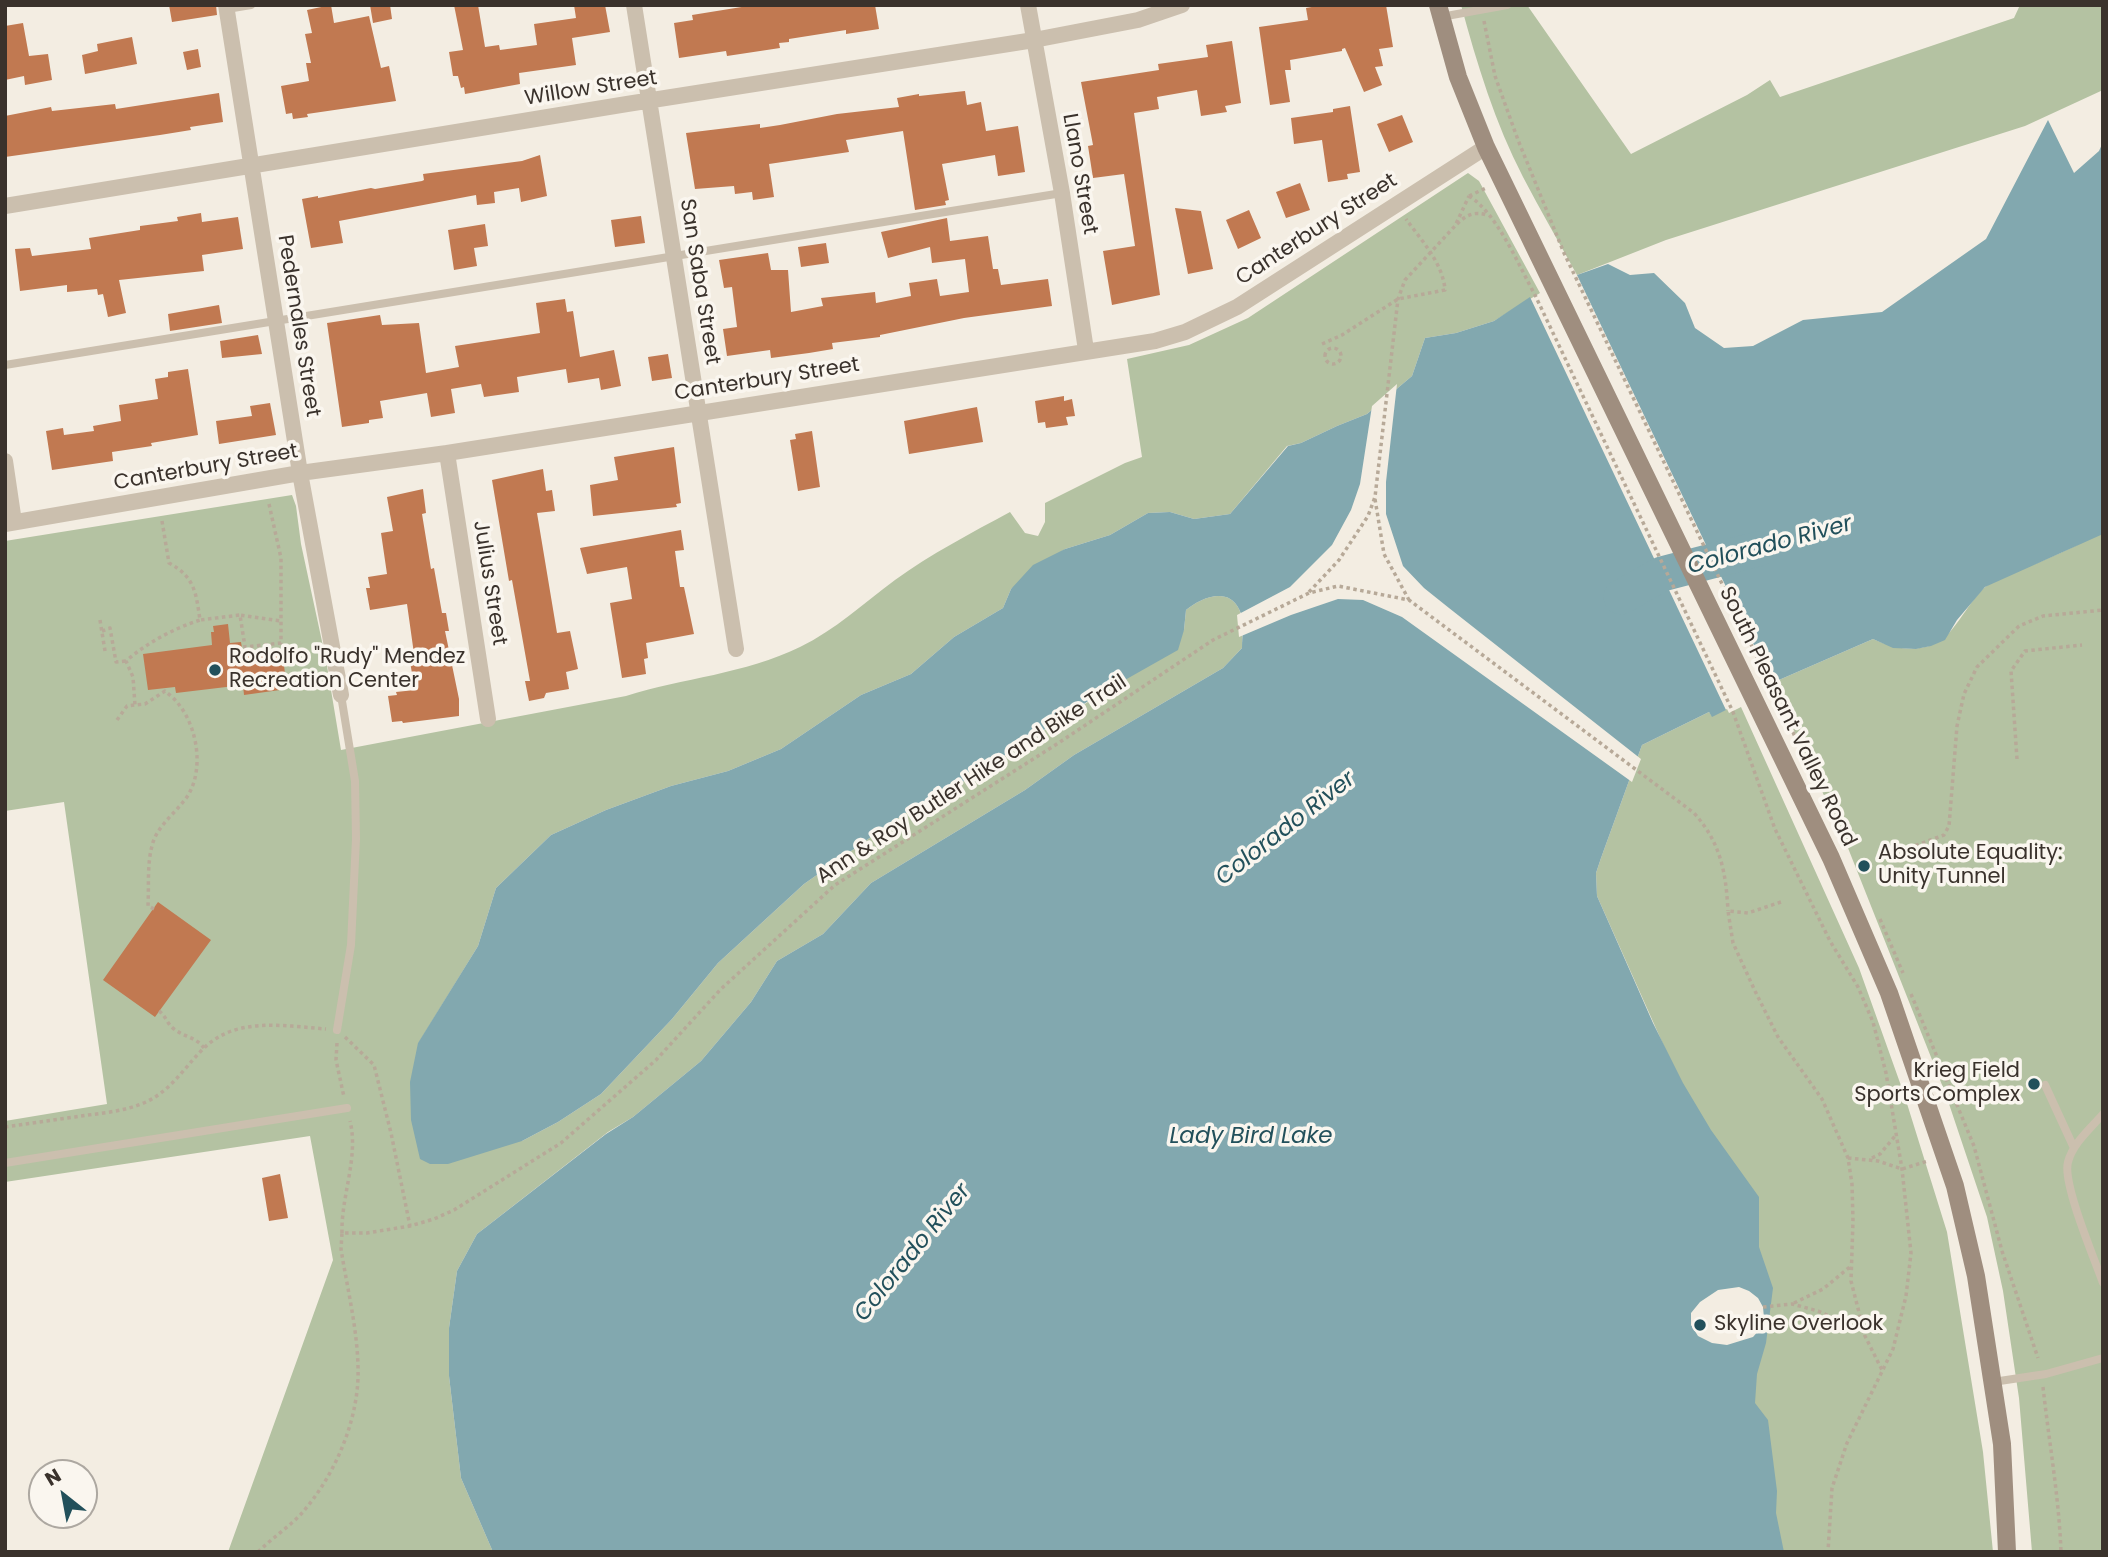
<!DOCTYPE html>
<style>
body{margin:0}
#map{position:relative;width:2108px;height:1557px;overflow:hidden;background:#f3ede2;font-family:Poppins,sans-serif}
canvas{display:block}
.frame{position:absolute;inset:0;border:7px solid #3a322c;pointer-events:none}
.north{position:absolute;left:28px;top:1459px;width:70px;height:70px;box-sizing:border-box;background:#faf6ef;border:2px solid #ada8a1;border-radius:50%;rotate:329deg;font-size:19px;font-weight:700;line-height:28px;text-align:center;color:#3a322c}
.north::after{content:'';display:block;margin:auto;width:24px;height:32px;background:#22505b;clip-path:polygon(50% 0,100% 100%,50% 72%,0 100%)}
</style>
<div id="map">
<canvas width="2108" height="1557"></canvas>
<div class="frame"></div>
<div class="north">N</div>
</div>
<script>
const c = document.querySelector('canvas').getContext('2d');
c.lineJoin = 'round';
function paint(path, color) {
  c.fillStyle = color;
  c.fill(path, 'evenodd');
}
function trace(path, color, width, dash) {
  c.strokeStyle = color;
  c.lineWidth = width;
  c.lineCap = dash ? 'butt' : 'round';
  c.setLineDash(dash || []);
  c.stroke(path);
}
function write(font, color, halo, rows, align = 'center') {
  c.font = font + ' Poppins,sans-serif';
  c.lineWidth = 7;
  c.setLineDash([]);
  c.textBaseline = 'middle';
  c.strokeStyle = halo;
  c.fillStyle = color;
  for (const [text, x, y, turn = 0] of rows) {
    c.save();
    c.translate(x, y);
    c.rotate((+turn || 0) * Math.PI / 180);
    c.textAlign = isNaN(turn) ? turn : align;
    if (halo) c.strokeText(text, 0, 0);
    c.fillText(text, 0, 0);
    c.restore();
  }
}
const green = new Path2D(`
 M1461,5H1527L1631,154L1747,95L1770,80L1780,97L2014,18L2020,5H2103V90L2025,126L1666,240L1577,275C1559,242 1540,210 1523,177C1495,123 1477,64 1461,5Z
 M1468,173L1479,181L1540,293L1494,321L1456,333L1425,338L1412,376L1367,414L1337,426L1301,443L1287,446L1230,514L1194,519L1170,512L1148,513L1110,535L1065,549L1011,589L1003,608L954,637L911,674L861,695L781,749L728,771L671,786L606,810L551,835L496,888L478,946L418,1044L522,1141L558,1122L601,1094L672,1019L718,963L804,884L918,804L968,779L965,775L984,763L988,767L1117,683L1184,630L1186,610C1200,598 1228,586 1239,609C1244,620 1242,636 1242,648L1223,668L1074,755L1025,790L871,883L823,934L777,961L751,1002L701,1061L633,1117L608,1132L477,1234L457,1271L449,1328V1376L461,1478L493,1552H228L333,1260L310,1136L5,1182V1121L107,1104L64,802L5,811V541L292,495L296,506L301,544L326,660L341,750L626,696C683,678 745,674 800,647C835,630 864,603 895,580C931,554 971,533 1010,512L1025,533L1038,536L1045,522V503L1125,463L1142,457L1127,359L1189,345L1248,318Z
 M2103,529V1552H2032L2019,1398L2003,1291L1987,1217L1946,1095L1846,843L1772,683L1873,639C1893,648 1913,653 1934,644C1953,637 1967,604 1983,589C1990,582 2003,578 2012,574C2041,560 2077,549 2103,529Z
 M1741,707L1859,968L1904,1094L1947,1232L1983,1452L1993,1552H1766L1704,1136L1597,896L1596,873L1601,858L1642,745L1709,712L1712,716L1727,709L1729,713Z`);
const water = new Path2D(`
 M2048,120L2074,173L2099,151L2103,142V534L1985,587L1957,620L1945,640L1931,646L1916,649L1893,648L1873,639L1772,683L1577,275L1608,264L1630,275L1654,273L1685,303L1695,328L1724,348L1753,346L1803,320L1882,312L1986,239Z
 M1530,297L1726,710L1712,717L1709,712L1642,745L1601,858L1596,873L1597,896L1653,1023L1683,1083L1711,1130L1759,1197V1247L1773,1288L1766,1343L1757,1374L1755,1403L1768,1420L1777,1491L1776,1513L1784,1552H493L461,1478L449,1376V1328L457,1271L477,1234L606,1134L633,1117L701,1061L751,1002L777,961L823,934L871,883L1025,790L1074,755L1223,668L1242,648C1242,636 1245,620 1239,609C1228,586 1200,598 1186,610L1184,630L1178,650L1093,698L987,767L984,763L966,774L968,779L918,804L804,884L718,963L672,1019L601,1094L558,1122L522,1141L448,1164H430L420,1159L411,1120L410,1082L418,1043L478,946L496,888L551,835L606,810L671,786L728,771L781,749L861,695L911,674L954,637L1003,608L1011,589L1033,565L1065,549L1110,535L1148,513L1170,512L1194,519L1230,514L1288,446L1301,443L1337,426L1367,414L1412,376L1425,338L1456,333L1494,321Z`);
const pier = new Path2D(`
 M1397,384L1386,482V514L1403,566L1424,588L1449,608L1641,759L1632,782L1402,617L1363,600L1338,599L1291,615L1239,637L1237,615L1290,587L1332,545L1351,510L1360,484L1372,406Z
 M1739,1287L1749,1291L1758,1298L1763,1307L1764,1318L1760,1329L1753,1337L1727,1345L1712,1343L1698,1336L1691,1325V1313L1700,1302L1718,1290Z`);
const river = new Path2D(`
 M1621,597L1662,574L1758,549`);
const building = new Path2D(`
 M169,5H216L217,15L172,22Z
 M331,5L334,23L369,16L381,68L389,66L396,101L307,114L308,117L293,119L292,113L286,114L281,86L309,81L306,63H311L305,34L312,33L307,10Z
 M370,5H390L392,19L373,23Z
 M454,5H478L485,47L499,45L500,50L537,45L534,24L576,18L574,5H605L610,32L572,38L576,65L519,73L520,84L465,94L464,87L461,88L458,76H453L449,52L463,50Z
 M754,5H875L879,29L846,34V30L789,39V42L779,43L780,48L727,56L726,51L679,58L674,23L693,20L692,15Z
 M1323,5H1386L1393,47L1379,49L1383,66L1375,67L1382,85L1364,92L1345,48L1342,49V51L1290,60L1291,70H1285L1290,102L1270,105L1259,27L1308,20L1306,8Z
 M23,23L29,56L48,54L52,80L25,85L24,76L5,80V26Z
 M132,37L137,64L85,74L82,55L98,51L97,44Z
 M1232,41L1241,103L1225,106L1227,112L1201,116L1197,90L1157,97L1159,109L1134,113L1160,295L1112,305L1103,251L1135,246L1124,174L1093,178L1088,146L1093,145L1081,82L1159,70L1158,64L1208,57L1206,45Z
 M198,49L201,67L187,70L183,52Z
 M965,91L967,105L981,102L986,131L1018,126L1025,172L998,176L995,155L942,164L949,200L945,201L946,205L915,210L903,131L846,140L849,152L769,164L774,197L753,200L752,192L735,194L734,186L695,189L686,133L760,124V128L780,125L837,114L899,107L897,98L919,94V96Z
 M219,93L223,122L190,127L191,130L160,135L5,157V116L51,107L52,111L115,104L116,109Z
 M1350,106L1360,172L1347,174L1348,179L1328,182L1322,140L1294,144L1291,118L1333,112V109Z
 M1402,115L1413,142L1389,152L1377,124Z
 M540,155L547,196L521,202L519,188L494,192L495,203L477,205L476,195L339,221L343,243L311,248L302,199L318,196V198L371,188L375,189L422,181L424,180L423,174L522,161Z
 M1300,183L1310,210L1286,218L1276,192Z
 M1175,208L1201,211L1213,269L1188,274Z
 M1249,210L1261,238L1238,249L1226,220Z
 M201,213L202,222L238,217L243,249L202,255L204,271L119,280L126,313L108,317L103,294L98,295L97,289L67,292V285L20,291L15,249L30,248L32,256L91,249L89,238L140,230V226L178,221L177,217Z
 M641,216L645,243L615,247L611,220Z
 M947,218L950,241L988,236L993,269H998L1001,285L1048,279L1052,306L964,318L880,335V337L832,343L833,349L809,353L771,358L770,350L727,356L723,329L737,327L732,287L724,288L719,260L768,253L771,270H788L791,312L823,306L821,298L875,292L876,303L911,296L909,283L937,279L940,296L969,292L965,259L932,263L930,247L888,258L881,232Z
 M485,224L488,246L474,248L477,266L454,270L448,230Z
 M826,243L829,263L801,267L798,247Z
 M565,299L567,312L573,311L580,357L614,350L621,386L601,390L599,378L568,383L566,369L517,377L519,392L484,397L481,384L451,389L455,413L431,417L427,393L380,401L383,418L369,420V423L342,427L327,323L380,315L382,325L419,323L426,373L459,367L455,346L540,333L536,303Z
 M219,305L222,323L170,331L168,314Z
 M258,335L262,354L222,358L220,341Z
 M668,354L672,378L652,381L648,357Z
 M188,369L198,435L151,443L152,446L112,452L113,461L52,470L46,431L63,428L64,435L94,431L93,426L121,421L119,405L158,399L155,379L168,377V372Z
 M1064,396V401L1072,399L1075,416L1066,417L1068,425L1046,428L1045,422L1038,423L1035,401Z
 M270,403L276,435L219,444L216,421L252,416L250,406Z
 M977,407L983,442L909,454L904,421Z
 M812,431L820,487L798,491L790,440L796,439L795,434Z
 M674,447L681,503L676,504L677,507L593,516L590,485L618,480L614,457Z
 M543,469L546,491L552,490L555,511L537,513L557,633L570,631L578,669L566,672L569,689L546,693L544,698L529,701L525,681H530L512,580L509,581L492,480Z
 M423,489L426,513L422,514L431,569L434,568L442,613H446L449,631H445L459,699V716L403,723L402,721L392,722L388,696L397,695L396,692L415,690L410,662L415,661L407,604L370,610L366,588H370L368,577L387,574L381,533L393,531L387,497Z
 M681,530L684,550L675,551L680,587H684L694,634L646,643L648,658L644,659L646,674L622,678L610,603L632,599L627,567L587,574L580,548Z
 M228,624L230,643L241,642L243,654L282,650L287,689L244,695L243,685L176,693L175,687L148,690L143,654L212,645L211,632H214L213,626Z
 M158,902L211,940L155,1017L103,980Z
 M280,1174L288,1218L269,1221L262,1178Z`);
const path = new Path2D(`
 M1484,21L1495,76L1518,140L1564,253L1821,791
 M1469,196C1497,213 1519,266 1535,295L1733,712L1775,829L1830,941L1858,987L1873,1022L1886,1073L1902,1169L1911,1253L1906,1296L1893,1349L1847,1443L1832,1488L1828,1552
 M1469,196L1486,188
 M1457,224C1466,215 1474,211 1487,215
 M1322,344L1342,335L1398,299L1445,290C1443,263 1421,240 1406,219
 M1325 356a8 8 0 1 1 16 0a8 8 0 1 1-16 0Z
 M1375,499L1384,554L1409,600
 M269,504L281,558V643L245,647L240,615L281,621
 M162,521L169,563C195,577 196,593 200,620L240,615
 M1309,592L1339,560L1368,516L1375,497L1398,299L1405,280L1455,226L1469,196
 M100,620L105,651
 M102,631L110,628L116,662L126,661
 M117,720L127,706L135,705
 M2017,759L2011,671L2025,651L2082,645
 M1876,860L1944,835L1949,826L1957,726L1964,694L1977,667L2019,626L2043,616L2103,610
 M1781,902L1748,913L1728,911L1733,943L1755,991L1778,1037L1822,1099L1848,1158L1852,1184L1853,1221L1851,1281L1865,1336L1882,1370
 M154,909L148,906C149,887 147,864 152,846C156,828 172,816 183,802C205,777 199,731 180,706C176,700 170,695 165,691L145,704L135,705L133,677L126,661C148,642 173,629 200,620
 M1880,919L1903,973
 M1911,994L1974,1146L2002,1251L2038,1358
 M159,1011C166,1016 167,1024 174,1029C184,1037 196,1037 204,1048
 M345,1037L374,1065L391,1133L410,1226L434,1219L454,1210L561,1143L656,1060L721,989L835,885L1060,742L1213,640L1309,593L1338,586L1409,600L1694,813C1721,843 1726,873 1728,911
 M337,1043L336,1060L344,1097
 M5,1127C28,1124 51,1120 75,1117C99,1113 126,1112 148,1101C172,1089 184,1068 203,1049C236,1016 284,1026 326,1029
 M1848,1158L1878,1161L1902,1169L1928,1161
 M1872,1158L1880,1154L1896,1135
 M342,1233C341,1196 359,1157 350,1121
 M1794,1303L1823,1289L1851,1266
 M1763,1307L1792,1304L1818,1311L1864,1332
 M2043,1387C2049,1442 2059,1497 2061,1552
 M258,1552C272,1538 289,1527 302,1513C336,1474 360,1417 358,1366C357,1327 347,1287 341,1249L342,1233H367L410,1226`);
const service = new Path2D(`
 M227,9L251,5
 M1441,17L1507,5
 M5,365L1062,193
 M337,1030L351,945L356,839L355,781L341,695
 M2045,1085L2074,1148
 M2103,1114C2090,1129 2073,1143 2068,1162C2062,1183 2095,1260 2103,1283
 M5,1163L347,1108
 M1993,1382L2046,1374L2103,1358`);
const minor = new Path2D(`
 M226,5L300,473L341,695
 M634,5L736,649
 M1028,5L1062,193L1086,350
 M5,206L627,104L1034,40L1138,20L1182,5
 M447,453L488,719
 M5,461L14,522
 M5,524L300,473L447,453L1155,341L1185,332L1237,307L1486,147`);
const secondary = new Path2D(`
 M1438,5L1458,77L1486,147L1831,858L1889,993L1955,1186L1976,1276L2002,1444L2007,1552`);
const markers = [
 [215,670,7,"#22505b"],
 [1864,866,7,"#22505b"],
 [2034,1084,7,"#22505b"],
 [1700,1325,7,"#22505b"]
];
const streetNames = [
 ["Willow Street",591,89,-9],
 ["Llano Street",1079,174,80],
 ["Canterbury Street",1317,230,-33],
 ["San Saba Street",699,282,81],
 ["Pedernales Street",298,326,81],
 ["Canterbury Street",767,380,-9],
 ["Canterbury Street",206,468,-10],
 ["Julius Street",489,583,81],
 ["South Pleasant Valley Road",1787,717,64],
 ["Ann & Roy Butler Hike and Bike Trail",972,780,-33]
];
const poiNames = [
 ["Rodolfo \"Rudy\" Mendez",229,658],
 ["Recreation Center",229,682],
 ["Absolute Equality:",1878,854],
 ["Unity Tunnel",1878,878],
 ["Krieg Field",2020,1072,"right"],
 ["Sports Complex",2020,1096,"right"],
 ["Skyline Overlook",1714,1325]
];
const waterNames = [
 ["Colorado River",1770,546,-15],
 ["Colorado River",1286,829,-38],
 ["Lady Bird Lake",1251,1137],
 ["Colorado River",913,1253,-51]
];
paint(green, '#b4c2a2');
paint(water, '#82a8af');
paint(pier, '#f3ede2');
trace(river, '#82a8af', 35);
paint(building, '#c17951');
trace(path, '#b7a998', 3.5, [3.5, 3.5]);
trace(service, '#cbbfae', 8);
trace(minor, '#cbbfae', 16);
trace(secondary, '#9f8e7f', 18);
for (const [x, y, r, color] of markers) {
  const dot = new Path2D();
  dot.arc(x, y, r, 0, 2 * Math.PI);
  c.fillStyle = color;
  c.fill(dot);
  trace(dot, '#faf6ef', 2.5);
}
write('21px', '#3a322c', '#faf6ef', streetNames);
write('21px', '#3a322c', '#faf6ef', poiNames, 'left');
write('italic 23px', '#22505b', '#faf6ef', waterNames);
</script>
